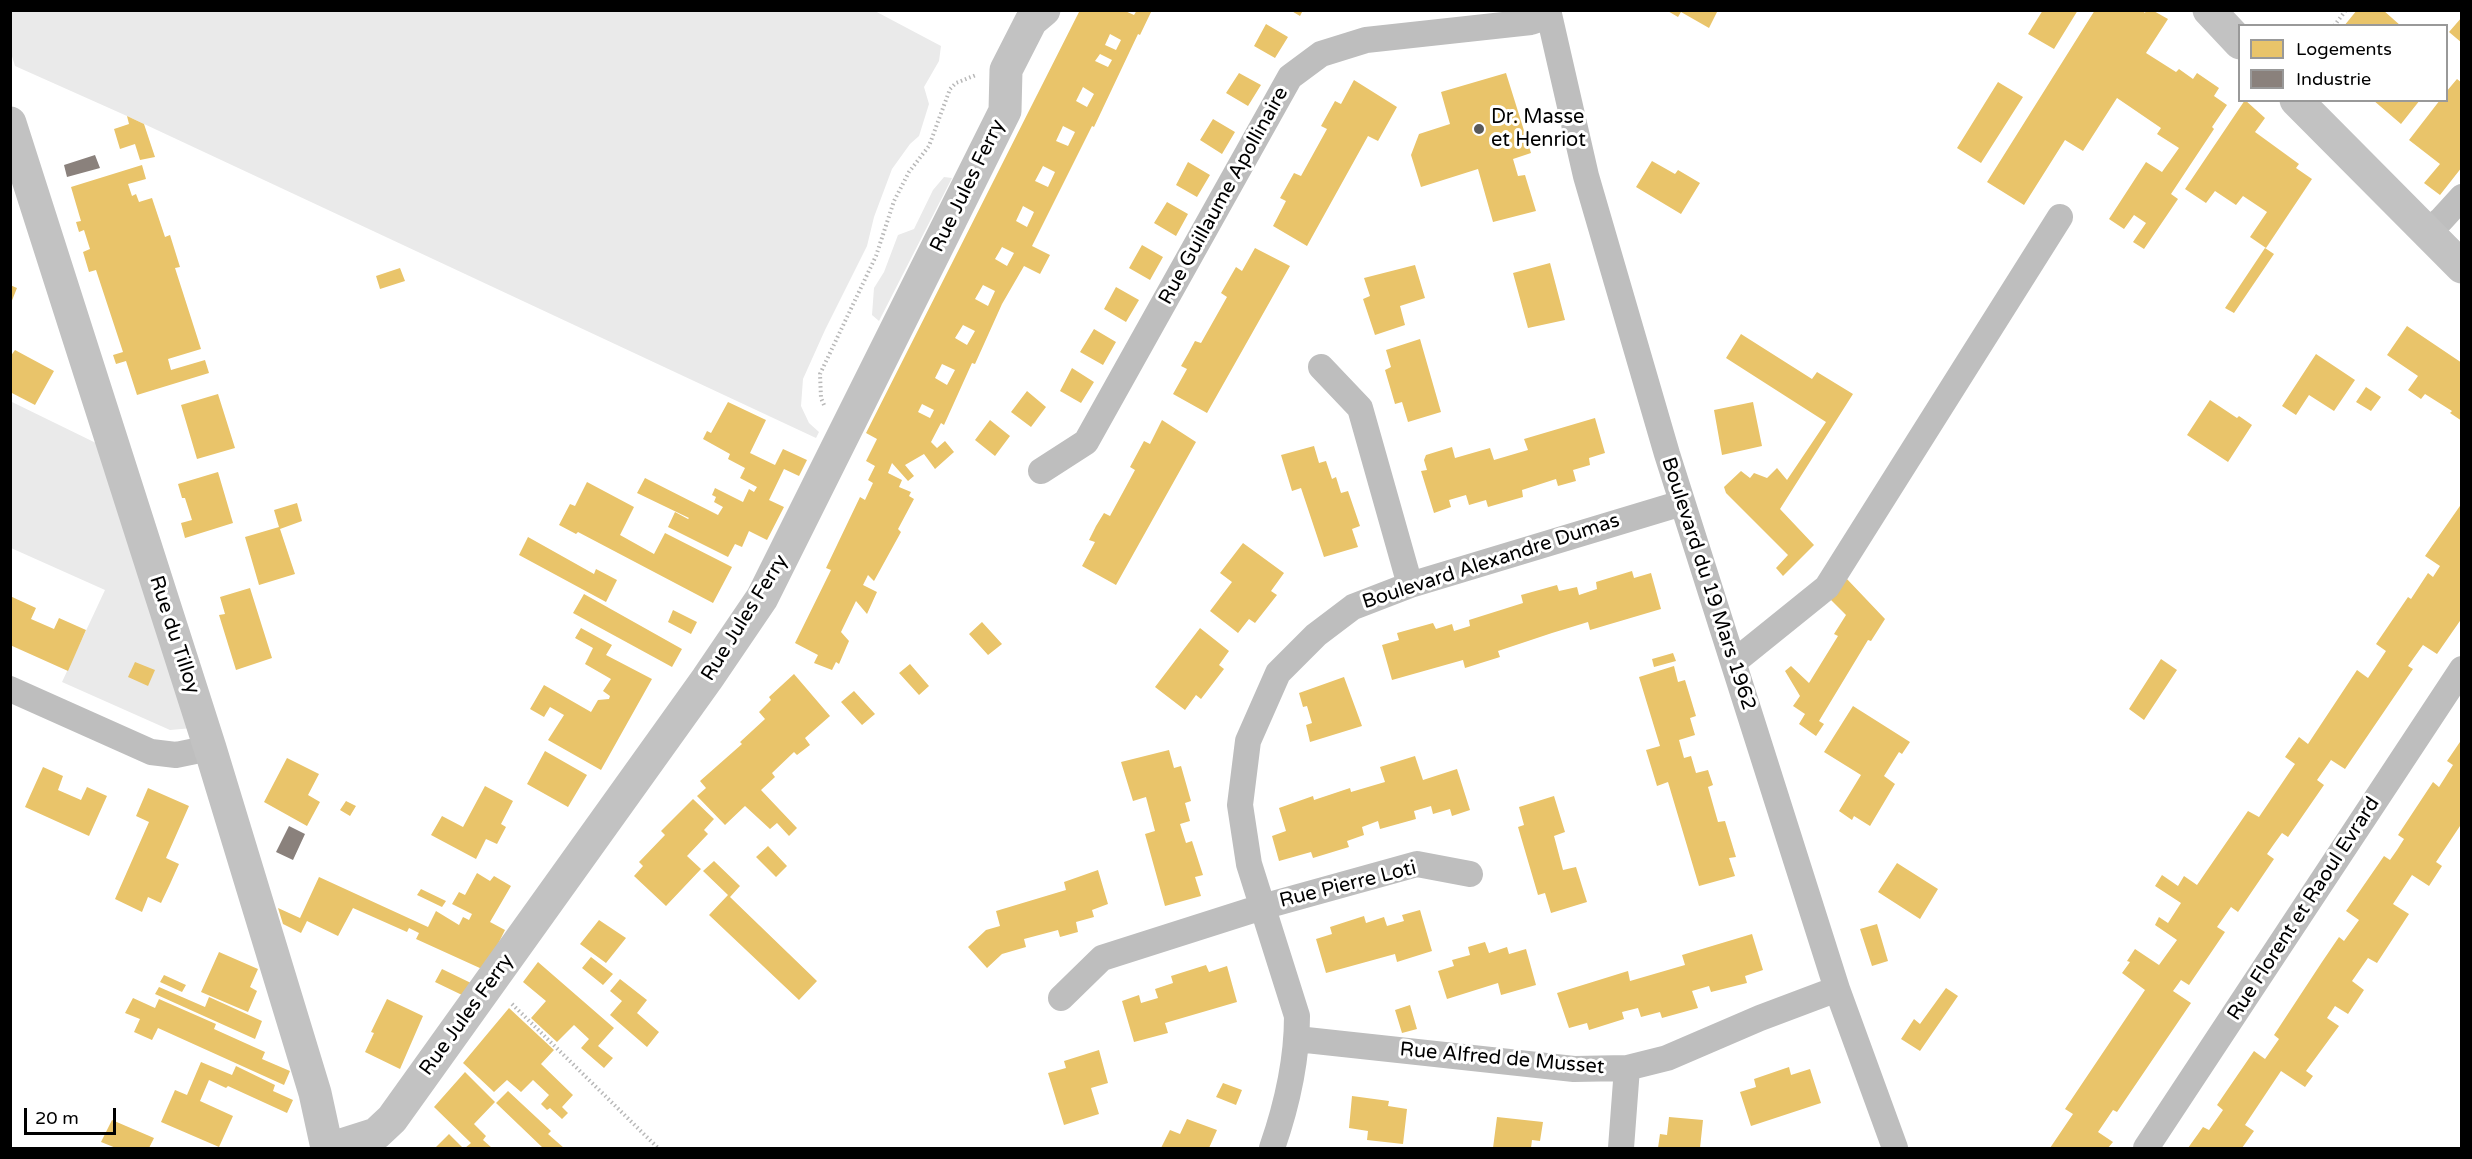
<!DOCTYPE html>
<style>
body{margin:0}
#map{position:relative;width:2472px;height:1159px;overflow:hidden;background:#fff;font-family:"Varela Round",sans-serif}
canvas{display:block}
.frame{position:absolute;inset:0;border:12px solid #000;pointer-events:none}
.legend{position:absolute;left:2238px;top:24px;width:210px;height:78px;box-sizing:border-box;background:#fff;border:2px solid #999;margin:0;padding:8px 10px;list-style:none;font-size:18px;color:#000}
.legend li{display:flex;align-items:center;gap:12px;height:30px}
.legend b{width:30px;border:2px solid #999}
.scale{position:absolute;left:24px;top:1108px;width:92px;height:27px;box-sizing:border-box;border:3px solid #000;border-top:0;padding-left:8px;font-size:18px;line-height:21px;white-space:nowrap;color:#000;-webkit-text-stroke:4px #fff;paint-order:stroke}
</style>
<div id="map">
<canvas width="2472" height="1159"></canvas>
<div class="frame"></div>
<ul class="legend">
<li><b style="height:16px;background:#e9c46a"></b>Logements</li>
<li><b style="height:16px;background:#8a817c"></b>Industrie</li>
</ul>
<div class="scale">20 m</div>
</div>
<script>
const c = document.querySelector('canvas').getContext('2d');
c.lineJoin = 'round';
function paint(path, color) {
  c.fillStyle = color;
  c.fill(path, 'evenodd');
}
function trace(path, color, width, dash) {
  c.strokeStyle = color;
  c.lineWidth = width;
  c.lineCap = dash ? 'butt' : 'round';
  c.setLineDash(dash || []);
  c.stroke(path);
}
function write(font, color, halo, rows, align = 'center') {
  c.font = font + ' "Varela Round",sans-serif';
  c.lineWidth = 6;
  c.setLineDash([]);
  c.textBaseline = 'middle';
  c.strokeStyle = halo;
  c.fillStyle = color;
  for (const [text, x, y, turn = 0] of rows) {
    c.save();
    c.translate(x, y);
    c.rotate((+turn || 0) * Math.PI / 180);
    c.textAlign = isNaN(turn) ? turn : align;
    if (halo) c.strokeText(text, 0, 0);
    c.fillText(text, 0, 0);
    c.restore();
  }
}
const green = new Path2D(`
 M873,10L941,46L939,61L924,87L929,104L919,136L910,144L892,169L874,217L867,246L825,330L803,379L801,406L809,423L819,432L816,438L127,116L15,66L11,53V11Z
 M944,177L952,178L879,321L872,315L874,288L884,272L898,235L914,229L933,190Z
 M10,401L98,444L193,728L170,730L62,682L105,590L11,548Z`);
const homes = new Path2D(`
 M1080,10H1123L1134,15L1137,10H1152L1140,35L1138,34L1094,127L1092,126L1032,246L1050,255L1040,274L1024,266L1002,304L975,364L972,363L944,425L941,423L931,442L937,448L945,441L954,452L935,469L924,454L905,465L914,476L908,481L892,463L888,473L902,480L899,487L911,492L909,496L914,499L898,529L901,532L874,581L868,575L863,585L877,592L867,614L856,601L841,632L849,641L839,664L836,662L832,670L814,663L818,655L795,643L831,570L826,568L860,497L865,500L873,483L868,480L875,466L866,461L877,439L866,433ZM1110,34L1121,40L1116,50L1105,45ZM1100,54L1112,60L1108,67L1095,61ZM1083,87L1094,94L1087,107L1076,101ZM1063,126L1075,132L1068,146L1056,141ZM1043,166L1055,172L1048,187L1035,181ZM1023,206L1034,212L1027,227L1016,221ZM1002,247L1014,253L1007,266L995,259ZM983,285L995,291L988,306L975,299ZM963,325L975,331L967,345L955,338ZM942,364L955,370L947,385L935,378ZM922,404L934,410L930,418L918,412Z
 M1290,10H1303L1300,16Z
 M1666,10H1718L1709,28L1681,12L1678,17Z
 M2043,10H2078L2054,49L2028,34Z
 M2095,10H2142L2145,13L2146,10H2152L2168,19L2146,53L2176,72L2179,69L2193,79L2197,73L2219,88L2214,96L2227,105L2212,127L2214,129L2171,194L2178,199L2144,249L2133,242L2146,223L2134,215L2124,229L2109,219L2146,162L2162,172L2179,148L2157,134L2161,128L2117,98L2083,151L2065,140L2024,205L1987,182Z
 M2357,10H2383L2401,26H2344Z
 M2462,17V43L2449,32Z
 M1266,24L1288,37L1275,58L1254,46Z
 M1239,73L1261,85L1248,106L1226,93Z
 M1506,73L1531,153L1513,159L1518,176L1525,175L1536,211L1493,222L1478,169L1421,187L1411,155L1419,134L1450,124L1441,92Z
 M2457,79L2462,83V167L2440,195L2424,183L2440,164L2409,140L2440,100H2446V92Z
 M1354,80L1397,107L1378,141L1368,136L1307,246L1273,226L1286,201L1280,198L1294,173L1301,176L1327,129L1321,126L1335,101L1341,104Z
 M1998,82L2023,97L1981,163L1957,148Z
 M2245,100L2265,118L2255,132L2299,164L2296,168L2312,179L2266,248L2250,237L2267,212L2243,196L2236,205L2215,191L2206,203L2185,189Z
 M2373,100H2420L2401,124Z
 M127,116L144,124L155,157L140,160L135,144L120,149L114,129L129,124Z
 M1213,119L1235,132L1222,154L1200,140Z
 M1652,161L1675,174L1678,170L1700,183L1681,214L1636,187Z
 M1188,162L1210,175L1197,197L1176,185Z
 M142,165L146,179L128,184L132,196L136,194L139,202L152,198L165,237L170,235L180,267L175,268L201,349L168,359L171,370L205,360L209,373L137,395L126,361L116,364L113,355L123,352L96,270L89,272L83,252L90,249L84,230L79,232L76,222L81,221L71,187Z
 M1167,202L1188,214L1176,236L1154,223Z
 M1142,245L1163,257L1150,280L1129,268Z
 M1255,248L1290,266L1207,413L1173,394L1187,369L1181,366L1188,354L1195,341L1201,343L1227,297L1221,293L1236,267L1242,271Z
 M2265,248L2274,254L2234,313L2225,308Z
 M1550,263L1565,320L1528,328L1513,273Z
 M1415,265L1425,298L1400,306L1405,325L1375,335L1363,299L1370,296L1364,278Z
 M400,268L405,281L380,289L376,276Z
 M10,285L17,288L11,303H10Z
 M1116,287L1139,300L1126,322L1104,309Z
 M2407,326L2462,363V421L2450,413L2452,411L2425,394L2421,399L2408,390L2418,376L2387,355Z
 M1094,329L1116,342L1103,365L1080,352Z
 M1741,334L1812,379L1817,372L1853,394L1780,509L1814,545L1783,576L1776,568L1788,555L1726,493L1724,487L1741,471L1750,478L1754,473L1767,478L1777,468L1787,480L1826,422L1726,358Z
 M1420,339L1441,412L1408,422L1402,402L1395,404L1385,370L1391,367L1386,350Z
 M15,350L54,371L35,405L10,392V357Z
 M2316,354L2355,380L2334,411L2309,395L2296,415L2282,406Z
 M1072,368L1094,382L1081,403L1060,391Z
 M2366,387L2381,397L2371,411L2356,402Z
 M1027,391L1046,407L1031,427L1011,412Z
 M218,394L235,448L197,459L181,405Z
 M2210,400L2237,418L2239,416L2252,425L2228,462L2187,435Z
 M728,402L766,420L750,453L775,465L783,449L807,460L799,476L784,469L769,500L784,507L767,540L749,531L742,547L735,544L728,557L668,527L675,512L688,519L689,518L637,493L645,478L718,515L723,507L714,502L716,497L712,495L715,488L743,502L749,489L754,492L757,487L740,478L745,468L728,459L730,454L703,439L707,431L711,433Z
 M1753,402L1762,446L1722,455L1714,410Z
 M1595,418L1605,453L1589,458L1590,465L1573,470L1576,481L1558,486L1556,479L1522,490L1523,497L1488,507L1486,500L1469,505L1466,495L1449,500L1451,507L1434,513L1421,471L1427,470L1424,460L1426,455L1452,447L1455,458L1490,448L1494,460L1528,450L1524,439Z
 M990,420L1010,436L995,456L975,440Z
 M1162,420L1196,442L1116,585L1082,566L1095,542L1089,540L1096,526L1104,513L1110,516L1135,470L1130,467L1144,441L1150,444Z
 M1314,446L1319,463L1326,461L1332,479L1336,477L1341,493L1348,491L1360,526L1352,529L1358,547L1324,557L1301,488L1292,491L1281,455Z
 M218,472L233,523L185,538L181,523L192,520L185,498H182L178,484Z
 M587,482L634,507L620,535L654,554L665,533L732,567L713,603L578,532L576,534L559,525L570,504L575,506Z
 M297,503L302,521L280,529L295,574L259,585L245,537L279,527L274,510Z
 M2462,503V618L2437,654L2423,645L2408,666L2413,669L2345,769L2331,760L2317,780L2324,785L2288,837L2282,833L2274,844L2267,854L2274,859L2238,912L2231,907L2217,927L2225,932L2189,985L2181,980L2173,991L2191,1003L2117,1112L2113,1110L2098,1132L2113,1142L2108,1148H2050L2073,1114L2065,1109L2145,990L2122,973L2130,962L2127,961L2135,949L2159,965L2177,940L2155,925L2159,917L2168,923L2181,903L2155,886L2162,875L2178,886L2184,876L2197,885L2248,811L2259,817L2295,764L2285,757L2299,737L2308,744L2357,670L2368,678L2386,651L2376,644L2408,597L2411,599L2428,573L2433,577L2440,566L2425,556Z
 M528,537L594,574L596,569L617,580L606,602L519,555Z
 M1243,543L1284,573L1271,591L1277,595L1255,623L1249,619L1238,633L1210,611L1232,582L1220,573Z
 M1632,571L1634,578L1651,573L1661,609L1590,630L1588,622L1552,633L1498,651L1500,657L1465,668L1463,660L1392,680L1382,645L1399,640L1397,633L1433,623L1436,629L1452,624L1454,631L1470,626L1469,620L1523,603L1521,595L1557,585L1559,591L1577,587L1579,595L1597,589L1596,582Z
 M1846,578L1885,619L1871,641L1868,640L1819,721L1824,724L1816,736L1799,724L1805,714L1793,706L1800,696L1785,671L1791,666L1809,683L1838,636L1834,634L1846,615L1828,597Z
 M250,588L272,658L236,670L219,615L225,614L220,597Z
 M584,594L682,649L672,667L573,613Z
 M10,596L36,608L31,619L54,629L59,618L86,630L68,671L10,645Z
 M673,610L697,622L691,634L668,622Z
 M982,622L1002,644L988,655L969,634Z
 M581,628L612,645L606,655L652,679L601,770L548,740L564,715L550,707L544,717L530,709L544,685L591,712L598,700L609,699L610,696L603,691L611,679L585,664L593,648L575,638Z
 M1200,628L1229,651L1219,665L1224,669L1201,699L1196,695L1185,710L1155,687Z
 M1673,653L1676,661L1654,667L1652,659Z
 M2161,659L2177,670L2144,720L2129,709Z
 M135,662L155,670L148,686L128,677Z
 M910,664L929,686L919,695L899,673Z
 M1674,666L1678,682L1685,680L1696,716L1690,718L1695,735L1679,740L1684,758L1691,756L1696,773L1708,770L1713,785L1708,787L1718,822L1725,821L1736,857L1729,858L1735,876L1699,886L1668,782L1657,786L1646,750L1660,746L1639,677Z
 M794,674L830,716L805,738L810,745L797,755L794,752L772,773L775,777L761,790L797,828L789,836L777,823L770,829L745,806L725,825L697,796L706,788L700,781L742,744L740,742L765,719L759,712L771,700L769,697Z
 M1344,677L1362,726L1310,742L1306,725L1312,723L1307,706L1303,707L1299,693Z
 M854,691L875,714L862,725L841,702Z
 M1853,706L1910,742L1902,754L1899,752L1884,776L1895,784L1870,826L1854,816L1852,820L1839,811L1861,775L1824,752Z
 M2462,739V823L2436,862L2442,866L2429,886L2412,875L2393,904L2409,914L2377,963L2368,958L2352,981L2364,990L2348,1014L2335,1006L2327,1018L2339,1026L2306,1071L2313,1076L2305,1087L2281,1071L2245,1125L2254,1131L2242,1148H2188L2203,1127L2209,1130L2223,1110L2217,1105L2254,1051L2265,1059L2279,1039L2274,1035L2322,962L2339,937L2344,941L2359,920L2346,911L2384,856L2390,860L2397,850L2404,839L2398,835L2433,782L2439,787L2453,765L2447,761Z
 M1169,750L1174,768L1181,766L1191,801L1185,803L1190,821L1180,824L1186,843L1192,841L1203,875L1195,877L1201,896L1165,906L1145,834L1155,831L1146,797L1133,801L1121,762Z
 M545,751L587,775L568,807L527,784Z
 M1415,756L1423,780L1457,769L1470,810L1452,816L1450,809L1433,814L1431,806L1414,811L1416,819L1380,829L1378,821L1362,827L1364,835L1347,841L1349,847L1313,858L1311,852L1279,861L1272,836L1286,831L1279,808L1313,796L1314,800L1350,788L1351,792L1385,782L1380,767Z
 M287,758L319,774L308,795L320,802L307,826L264,802Z
 M43,767L63,776L58,790L81,800L87,787L107,796L89,836L25,807Z
 M485,786L513,801L501,824L506,827L497,844L486,839L476,859L431,835L442,816L463,827Z
 M148,788L189,806L166,858L179,864L170,884L161,903L148,897L142,912L115,899L149,822L136,816Z
 M1554,796L1565,832L1554,836L1563,870L1576,867L1587,902L1551,913L1545,893L1538,895L1518,827L1524,825L1519,807Z
 M693,799L714,819L704,830L708,834L687,856L701,869L666,906L634,876L643,866L639,862L665,835L661,831Z
 M346,801L356,806L350,816L340,810Z
 M768,846L787,866L776,877L756,857Z
 M714,861L740,886L730,897L817,981L799,1000L709,915L728,895L703,871Z
 M1897,863L1938,889L1920,919L1878,892Z
 M1098,870L1108,904L1092,910L1094,917L1076,922L1078,932L1060,937L1058,930L1024,939L1026,947L1002,954L987,968L968,947L986,930L1000,926L996,911L1066,890L1064,882Z
 M477,873L490,881L494,876L511,886L490,922L505,930L492,956L482,969L416,939L419,933L409,928L407,932L353,908L338,936L307,921L301,933L283,924L278,908L300,918L319,877L428,927L436,911L459,925L463,917L469,920L472,914L452,904L459,892L465,895Z
 M421,889L446,901L442,907L417,895Z
 M1420,910L1432,951L1397,962L1395,954L1326,973L1316,939L1332,934L1330,927L1364,916L1366,923L1384,917L1387,926L1404,921L1402,915Z
 M599,920L626,938L606,963L580,944Z
 M1877,924L1888,961L1872,966L1860,929Z
 M1752,934L1763,970L1745,976L1747,983L1711,992L1709,986L1692,991L1698,1008L1662,1018L1660,1012L1641,1017L1638,1008L1622,1012L1624,1019L1589,1030L1587,1023L1569,1028L1557,993L1628,971L1630,981L1685,965L1682,955Z
 M1485,942L1489,953L1507,947L1509,954L1526,949L1536,985L1501,995L1498,983L1447,999L1438,971L1454,966L1452,960L1470,955L1468,947Z
 M219,952L258,969L250,987L257,991L248,1012L201,992Z
 M591,957L613,974L603,985L582,968Z
 M538,962L614,1028L598,1046L613,1058L604,1068L581,1048L589,1039L574,1025L557,1042L531,1018L546,1001L523,982Z
 M1206,965L1209,972L1227,966L1237,1002L1165,1023L1168,1033L1134,1042L1122,1001L1139,995L1141,1003L1158,998L1155,989L1173,983L1171,976Z
 M442,969L471,983L462,995L435,982Z
 M164,975L186,985L182,992L160,982Z
 M620,979L647,1000L637,1013L659,1032L647,1047L610,1015L622,1001L610,991Z
 M159,987L205,1007L209,997L262,1021L255,1039L155,994Z
 M1946,988L1958,996L1920,1051L1901,1039L1914,1019L1920,1024Z
 M133,998L155,1008L159,999L216,1024L214,1029L265,1052L262,1059L290,1071L284,1085L158,1028L152,1040L134,1032L140,1019L125,1013Z
 M387,999L423,1016L400,1069L365,1052L374,1033L371,1032Z
 M1410,1005L1417,1029L1402,1033L1395,1010Z
 M509,1008L554,1050L541,1064L573,1095L562,1107L568,1113L562,1119L550,1108L547,1110L541,1104L549,1095L533,1080L521,1092L507,1080L494,1092L463,1063Z
 M1099,1050L1108,1083L1091,1088L1099,1114L1064,1125L1048,1073L1066,1068L1064,1061Z
 M201,1062L232,1075L236,1066L275,1085L273,1091L293,1100L287,1113L228,1086L226,1088L209,1080L200,1101L233,1116L219,1147L161,1122L175,1090L187,1095Z
 M1789,1067L1791,1075L1810,1069L1821,1103L1751,1126L1740,1092L1756,1087L1754,1079Z
 M465,1072L495,1102L474,1124L486,1136L483,1140L492,1148H465L471,1143L434,1107Z
 M1223,1083L1242,1090L1236,1105L1216,1097Z
 M508,1091L551,1131L548,1134L564,1148H543L496,1103Z
 M1352,1096L1389,1101L1388,1106L1407,1109L1403,1144L1367,1140L1368,1131L1349,1128Z
 M1497,1117L1543,1122L1540,1141L1532,1140L1531,1148H1493Z
 M1669,1117L1703,1120L1700,1148H1658L1660,1134L1667,1135Z
 M1187,1119L1217,1130L1209,1148H1161L1170,1130L1180,1134Z
 M112,1120L154,1138L149,1148H116L101,1142Z
 M449,1134L463,1148H435Z`);
const industry = new Path2D(`
 M95,155L100,168L67,177L64,165Z
 M289,826L305,834L293,860L276,852Z`);
const path = new Path2D(`
 M2334,26L2346,10
 M824,405L821,398L820,374L876,256L894,201L909,172L929,146L950,89L956,83L976,75
 M512,1004L658,1148`);
const street = new Path2D(`
 M1548,10L1586,176L1667,454L1837,989L1895,1148
 M2426,232L2441,220L2462,197
 M1321,367L1360,408L1410,585
 M1041,471L1086,442L1290,77L1321,54L1366,40L1531,22L1549,16
 M1734,662L1827,587L2060,217
 M10,689L151,752L176,755L210,748
 M1061,998L1102,958L1262,907L1417,864L1470,874
 M1297,1039L1574,1069L1627,1068L1667,1058L1760,1018L1837,989
 M1272,1148C1287,1105 1297,1062 1297,1016L1249,864L1240,805L1248,741L1278,673L1316,635L1353,607L1410,585L1682,503
 M1621,1148L1627,1068
 M2146,1148L2462,669`);
const secondary = new Path2D(`
 M2209,10L2240,43
 M2296,100L2462,267
 M10,123L210,748L315,1093L327,1148
 M332,1148L376,1134L392,1119L707,679L762,598L1005,111L1006,70L1031,21L1044,10`);
const markers = [
 [1479,129,6,"#595959"]
];
const poiNames = [
 ["Dr. Masse",1491,118],
 ["et Henriot",1491,141]
];
const streetNames = [
 ["Rue Jules Ferry",968,186,-64],
 ["Rue Guillaume Apollinaire",1224,196,-61],
 ["Boulevard Alexandre Dumas",1491,562,-18],
 ["Boulevard du 19 Mars 1962",1708,584,72],
 ["Rue Jules Ferry",745,618,-58],
 ["Rue du Tilloy",174,635,72],
 ["Rue Pierre Loti",1348,885,-14],
 ["Rue Florent et Raoul Evrard",2304,909,-57],
 ["Rue Jules Ferry",467,1015,-54],
 ["Rue Alfred de Musset",1502,1059,5]
];
paint(green, '#eaeaea');
paint(homes, '#e9c46a');
paint(industry, '#8a817c');
trace(path, '#b8b8b8', 4, [1.5, 3]);
trace(street, '#bebebe', 26);
trace(secondary, '#c2c2c2', 33);
for (const [x, y, r, color] of markers) {
  const dot = new Path2D();
  dot.arc(x, y, r, 0, 2 * Math.PI);
  c.fillStyle = color;
  c.fill(dot);
  trace(dot, '#fff', 2);
}
write('20px', '#000', '#fff', poiNames, 'left');
write('20px', '#000', '#fff', streetNames);
</script>
